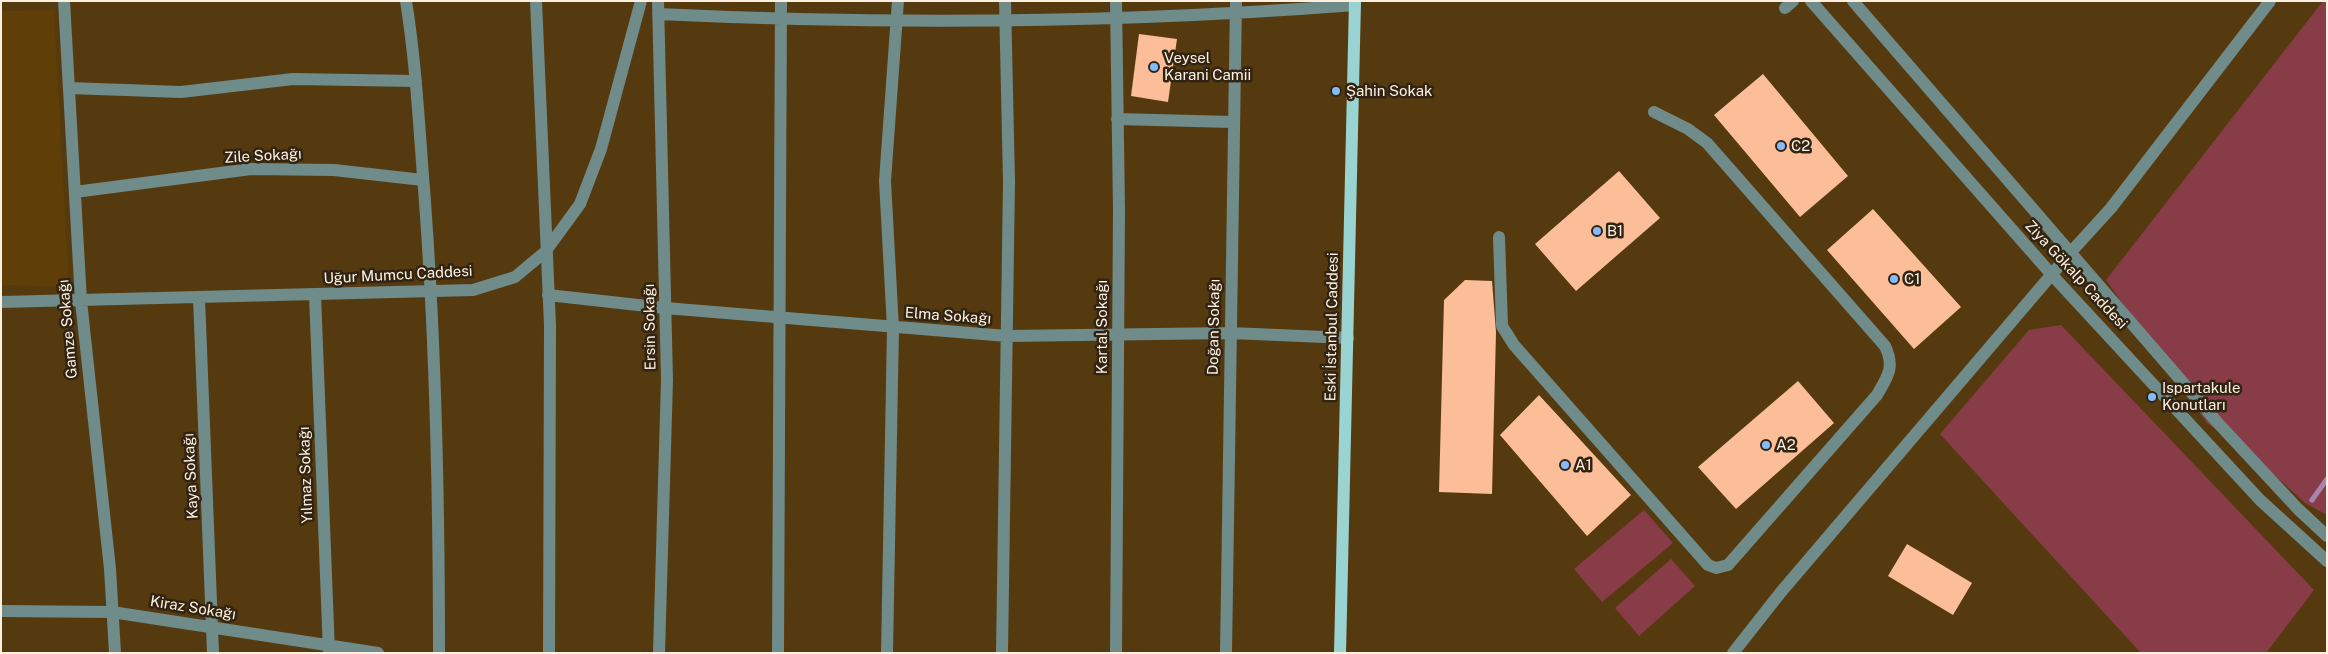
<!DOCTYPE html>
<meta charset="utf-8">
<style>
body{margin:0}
#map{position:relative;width:2328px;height:654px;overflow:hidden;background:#563a0f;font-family:"Public Sans",sans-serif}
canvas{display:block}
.frame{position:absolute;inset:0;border:2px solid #fff0df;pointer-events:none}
</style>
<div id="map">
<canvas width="2328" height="654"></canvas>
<div class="frame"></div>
</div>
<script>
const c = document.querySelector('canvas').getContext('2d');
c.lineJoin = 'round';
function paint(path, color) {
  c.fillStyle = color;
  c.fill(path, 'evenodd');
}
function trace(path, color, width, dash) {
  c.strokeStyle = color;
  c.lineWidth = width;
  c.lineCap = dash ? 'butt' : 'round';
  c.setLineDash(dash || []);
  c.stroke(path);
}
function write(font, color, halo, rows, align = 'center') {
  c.font = font + ' "Public Sans",sans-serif';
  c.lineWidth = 5;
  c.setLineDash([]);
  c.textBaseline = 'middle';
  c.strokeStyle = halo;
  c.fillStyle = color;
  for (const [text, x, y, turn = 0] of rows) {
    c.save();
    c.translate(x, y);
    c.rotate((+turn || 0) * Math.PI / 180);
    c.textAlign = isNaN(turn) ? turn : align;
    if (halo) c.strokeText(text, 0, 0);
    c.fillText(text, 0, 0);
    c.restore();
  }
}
const built = new Path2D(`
 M54,10L69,287L1,285V11Z`);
const green = new Path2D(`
 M2323,1H2327V515L2305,503L2257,459L2207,423L2106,280Z
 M2061,325L2314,590L2266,653H2141L1940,434L2029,330Z
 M1644,510L1673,543L1602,602L1574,569Z
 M1671,559L1695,586L1639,636L1615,608Z`);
const stream = new Path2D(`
 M2312,500L2327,479`);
const building = new Path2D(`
 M1139,34L1177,39L1168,102L1131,96Z
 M1763,74L1848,176L1800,217L1714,115Z
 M1619,171L1660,218L1576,291L1535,244Z
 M1873,209L1961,307L1914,349L1827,250Z
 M1465,280L1492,281L1496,332L1492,494L1439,492L1444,300Z
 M1798,381L1834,423L1736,509L1698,467Z
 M1539,395L1631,495L1587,536L1500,435Z
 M1907,544L1972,583L1953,615L1888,576Z`);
const minor = new Path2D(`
 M64,1L81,301L110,569L115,653
 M406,1C416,63 419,126 424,189C436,344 439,497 439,653
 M536,1L550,325L549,653
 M658,1L667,380L659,653
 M1811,1L2052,275L2260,500L2327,561
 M1853,1L2217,422L2298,509L2327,536
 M1785,8L1793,1
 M658,14C890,25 1123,23 1355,5
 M69,88L181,92L293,79L416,81
 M1117,119L1232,122
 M75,192L251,169L334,170L423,180
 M1499,237L1502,326L1514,345L1708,565L1716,568L1728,565L1877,395C1888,376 1895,367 1885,346L1707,143L1688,129L1654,112
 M315,295L329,652
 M548,295L665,308L1007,336L1230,333L1348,338
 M199,298L213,653
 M1,302L473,290L515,277L545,252L580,204L601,149L641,1
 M1,611L112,612L378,653
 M778,653L781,1
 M887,653L893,328L885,181L898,1
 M1002,653L1009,182L1005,1
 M1116,653L1119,210L1116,1
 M1226,653L1236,1
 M1733,653L1781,592L2070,253L2111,208L2270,1`);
const major = new Path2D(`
 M1340,653L1355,1`);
const markers = [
 [1154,67,5,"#85bbfb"],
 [1336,91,5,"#85bbfb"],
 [1781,146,5,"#85bbfb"],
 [1597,231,5,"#85bbfb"],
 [1894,279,5,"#85bbfb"],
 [2152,397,5,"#85bbfb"],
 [1766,445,5,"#85bbfb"],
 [1565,465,5,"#85bbfb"]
];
const poiNames = [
 ["Veysel",1164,58],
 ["Karani Camii",1164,75],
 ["Şahin Sokak",1346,91],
 ["C2",1791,146],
 ["B1",1607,231],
 ["C1",1904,279],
 ["Ispartakule",2162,388],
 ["Konutları",2162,405],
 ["A2",1776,445],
 ["A1",1575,465]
];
const streetNames = [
 ["Zile Sokağı",263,156,-3],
 ["Uğur Mumcu Caddesi",398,275,-3],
 ["Ziya Gökalp Caddesi",2076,275,47],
 ["Elma Sokağı",948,316,4],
 ["Ersin Sokağı",650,327,-91],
 ["Kartal Sokağı",1102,327,-90],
 ["Doğan Sokağı",1214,327,-89],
 ["Eski İstanbul Caddesi",1332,327,-89],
 ["Gamze Sokağı",68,329,-95],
 ["Yılmaz Sokağı",306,475,-92],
 ["Kaya Sokağı",191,476,-93],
 ["Kiraz Sokağı",193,608,9]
];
paint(built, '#5f3e07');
paint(green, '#883c47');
trace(stream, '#a785ad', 5);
paint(building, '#fbbe99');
trace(minor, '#6f8b8a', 12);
trace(major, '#9ad4d2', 12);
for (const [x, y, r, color] of markers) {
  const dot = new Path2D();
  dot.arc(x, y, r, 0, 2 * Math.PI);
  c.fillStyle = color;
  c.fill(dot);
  trace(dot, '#312413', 2);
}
write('15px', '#fff0df', '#312413', poiNames, 'left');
write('15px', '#fff0df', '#312413', streetNames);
</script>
